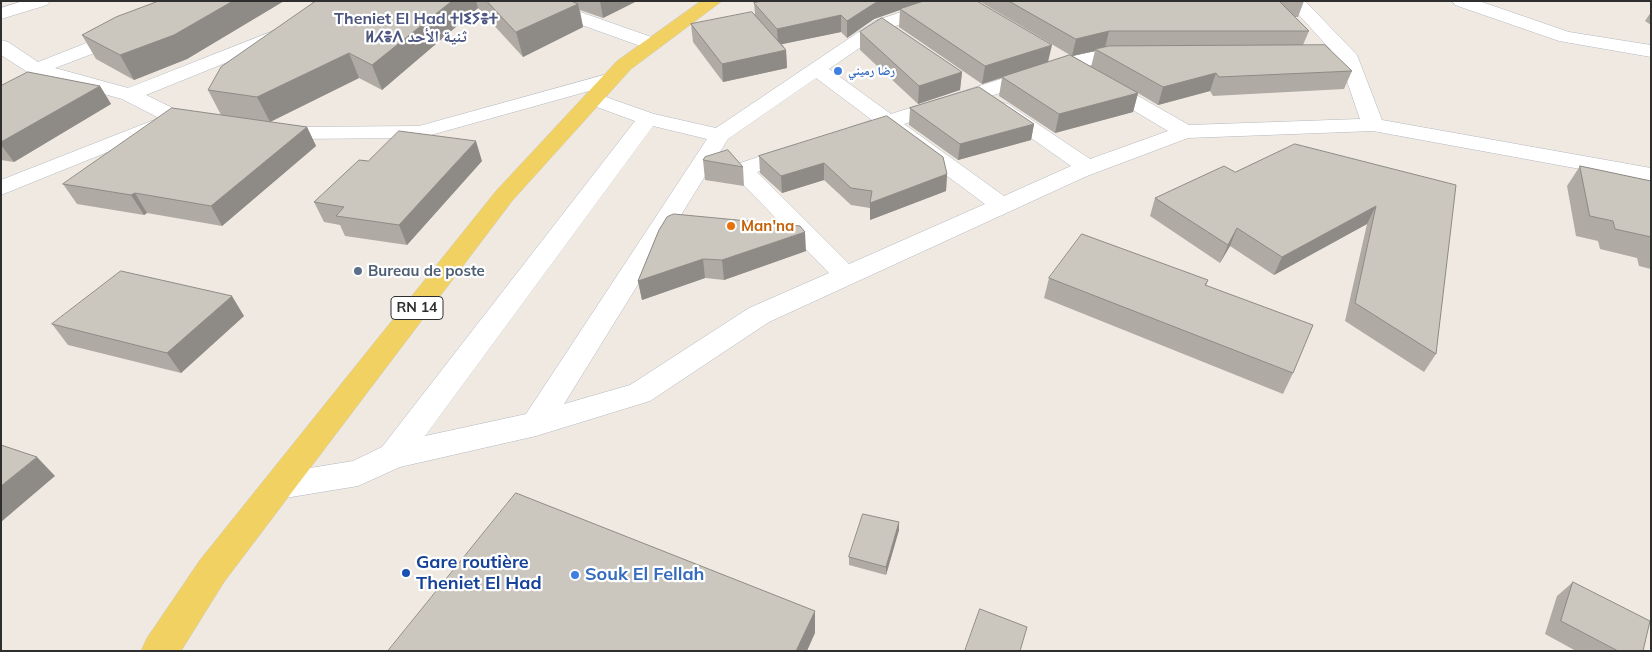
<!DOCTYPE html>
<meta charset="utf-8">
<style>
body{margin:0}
#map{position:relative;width:1652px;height:652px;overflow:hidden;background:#efe9e1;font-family:Mulish,sans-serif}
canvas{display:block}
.frame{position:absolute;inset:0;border:2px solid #2e2e2e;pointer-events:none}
</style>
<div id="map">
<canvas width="1652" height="652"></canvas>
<div class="frame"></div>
</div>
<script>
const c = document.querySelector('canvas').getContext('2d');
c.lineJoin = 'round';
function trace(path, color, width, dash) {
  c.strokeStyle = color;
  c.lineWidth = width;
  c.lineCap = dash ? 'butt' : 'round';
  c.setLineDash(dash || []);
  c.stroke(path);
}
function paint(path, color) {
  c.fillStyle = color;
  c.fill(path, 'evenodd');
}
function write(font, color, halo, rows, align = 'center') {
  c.font = font + ' Mulish,"Noto Naskh Arabic","Noto Sans Tifinagh",sans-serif';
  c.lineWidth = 4.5;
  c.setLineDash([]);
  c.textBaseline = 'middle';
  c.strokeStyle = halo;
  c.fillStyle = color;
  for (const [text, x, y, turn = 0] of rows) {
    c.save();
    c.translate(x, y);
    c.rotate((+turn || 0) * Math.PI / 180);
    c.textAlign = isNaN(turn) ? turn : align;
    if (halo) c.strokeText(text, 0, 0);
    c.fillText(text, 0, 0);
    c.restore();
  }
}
const minor = new Path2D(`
 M23,1H50L47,5L1,19V8Z
 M523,1H549L660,40L662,44L660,48L653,50L646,48L526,5Z
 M933,1H960L957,5L887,29L829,69L891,114C929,102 967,90 1004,78C1042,66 1098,42 1138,52L1141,56L1138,60L1105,62L1074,69L904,124L1004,196L1071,166L994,112L991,108L994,104L1001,102L1008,104L1090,159L1168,131L1096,88L1093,84L1096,80L1103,78L1110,80L1189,125L1360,119L1340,61L1299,62L1292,60L1289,56L1292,52L1331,50L1286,1H1305L1357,55L1382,120L1651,168V182L1373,131L1188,138L1087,176L769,322L650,401L536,436L400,467L358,486L279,499L268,495L263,486L268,477L279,473L353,461L382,447L635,121L586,103L583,99L586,95L593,93L600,95L654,114L716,128L875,21ZM816,78L872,120L850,127L847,132L850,137L858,138L885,130L985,204L849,264L757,172L804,157L807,152L804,147L796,145L788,147L734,165L731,170L734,175L829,273L749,308L630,385L564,404L728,139ZM653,126L707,139L526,414L425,436Z
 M1452,1H1479L1569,32L1651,45V57L1559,41L1455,5Z
 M286,26L292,28L295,32L292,36L146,95L181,112L208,117L212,121L208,125L201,127L177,124L1,195V180L159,118L122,99L29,73L1,55V40L8,42L38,62L117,31L124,29L131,31L133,35L131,39L55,68L128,88Z
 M611,73L618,75L621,79L618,83L420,138L290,139L266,136L263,131L266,126L274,125L290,127L419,126Z`);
const major = new Path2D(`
 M701,1H722L631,69L512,201L224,582L181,651H141L147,638L200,560L496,191L617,61Z`);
const wall = new Path2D(`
 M159,1H284L187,59L134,80L96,59L82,35Z
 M312,1H637L603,18L580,10L583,27L523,57L478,8L382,90L359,78L270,122L307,127L316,146L222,226L147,213L144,215L77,204L63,184L221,115L208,90L313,3Z
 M977,1L1049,62L1070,55L979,1H1304L1298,17H1294L1309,31L1303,45L1352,71L1344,89L1213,96L1210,91L1158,105L1138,93L1133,112L1055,133L999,96L1002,78L982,84L899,27L900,10L874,19L847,38L841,32L782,44L786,50L787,68L723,82L693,42L691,24L755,14L754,3ZM1095,51L1091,67L1073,56Z
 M1651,12V25L1645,21Z
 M860,32L962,72L960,90L918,104L860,50Z
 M1,86H100L111,104L14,162L1,160Z
 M910,108L1034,124L1031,140L958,160L909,125Z
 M759,156L947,174L946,191L870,220V208L851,205L824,180L782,193L760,173Z
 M703,160L743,167L744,186L705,180Z
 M368,161H482L407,245L345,236L340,225L324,222L314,202Z
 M1580,166L1651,181V269L1639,266L1637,258L1600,249L1598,241L1576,236L1567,186Z
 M1235,172L1456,185L1436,354L1424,372L1345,321L1367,224L1274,275L1230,246L1220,263L1150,216L1155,198Z
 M659,230L806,251L724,280L705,278L642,300L638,281Z
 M1049,278L1208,280L1206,286L1293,373L1283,394L1044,298Z
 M244,316L181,373L68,345L52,324Z
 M899,522V530L886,575L849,565V557Z
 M1573,582L1643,651H1576L1545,634L1557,596Z`);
const shadedWall = new Path2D(`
 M233,1H284L187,59L134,80L120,55Z
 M452,1H476L478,8L382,90L372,65Z
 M600,1H637L603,18Z
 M880,1H927L900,9V10L874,19L847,38V21L875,3Z
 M578,4L583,27L523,57L516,32Z
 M841,15V32L778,45L777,29Z
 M1109,31L1105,48L1095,49V51L1072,56L1076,39Z
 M1052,45L1048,62L982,84L985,66Z
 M786,50L787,68L723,82L722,64Z
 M349,53L359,78L270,122L257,97Z
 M962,72L960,90L918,104L919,86Z
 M1216,73L1210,91L1158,105L1163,87Z
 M100,86L111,104L14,162L1,145V142Z
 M1138,93L1133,112L1055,133L1059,114Z
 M1034,124L1031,140L958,160L960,144Z
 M307,127L316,146L222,226L211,206Z
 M476,141L482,161L407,245L399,225Z
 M824,163V180L782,193L781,176Z
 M947,174L946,191L870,220V203Z
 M135,193L147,213L144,215L131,195Z
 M1376,206L1367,224L1274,275L1282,257Z
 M1237,228L1230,246L1220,263L1228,245Z
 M805,232L806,251L724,280L722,260Z
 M703,259L705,278L642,300L638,281Z
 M232,296L244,316L181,373L167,353Z
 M37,457L55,476L1,522V486Z
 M899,522V530L886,575V567Z
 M815,611V633L807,651H796Z`);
const building = new Path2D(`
 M159,1H233L174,35L120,55L82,35L116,17Z
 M316,1H452L372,65L349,53L257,97L208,90L221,67Z
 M487,1H571L578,4L516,32Z
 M763,1H880L875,3L847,21L841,15L777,29L754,3Z
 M924,1H977L1052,45L985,66L900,9Z
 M1009,1H1282H1279L1309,31H1109L1076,39Z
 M752,12L786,50L722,64L691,24Z
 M882,18L962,72L919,86L860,32Z
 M1325,45L1352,71L1219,77L1216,73L1163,87L1095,49L1109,46Z
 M1070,55L1138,93L1059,114L1002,77Z
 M28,72L100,86L1,142V86Z
 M979,87L1034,124L960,144L910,108Z
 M172,108L307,127L211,206L135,193L131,195L63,184Z
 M887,116L943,157L947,174L870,203L872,191L851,188L824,163L781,176L759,156Z
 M399,131L476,141L399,225L336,216L344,207L314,202L359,160L368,161Z
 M1295,144L1456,185L1436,354L1355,303L1376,206L1282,257L1237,228L1228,245L1155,198L1224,166L1235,172Z
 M728,150L743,167L703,160L705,157Z
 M1580,166L1651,181V237L1615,229L1613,221L1590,216Z
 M674,214L800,226L805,232L722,260L703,259L638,281L659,230L667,217Z
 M1082,234L1208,280L1205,285L1313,325L1293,373L1049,278Z
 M121,271L232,296L167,353L52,324Z
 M1,445L37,457L1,486Z
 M516,493L815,611L796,651H388Z
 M863,514L899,522L886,567L849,557Z
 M1573,582L1650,621L1643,651H1618L1561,621Z
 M980,609L1027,627L1020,651H965Z`);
const markers = [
 [838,71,5,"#3f7fe0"],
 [731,226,5,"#e8710a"],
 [358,271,5,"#5c6f8a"],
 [406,573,5,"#1a4fb4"],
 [575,575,5,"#3f7fe0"]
];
const farShopnames = [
 ["رضا رميني",848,71]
];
const shields = [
 [417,308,52]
];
const shieldNames = [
 ["RN 14",417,308]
];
const foodNames = [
 ["Man'na",741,226]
];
const serviceNames = [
 ["Bureau de poste",368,271]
];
const farDistrictnames = [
 ["Theniet El Had ⵜⵏⵉⵢⴻⵜ",416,19],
 ["ⵍⵃⴻⴷ ثنية الأحد",416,37]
];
const nearTransitnames = [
 ["Gare routière",416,563],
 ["Theniet El Had",416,584]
];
const nearShopnames = [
 ["Souk El Fellah",585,575]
];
trace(minor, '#b4b7c1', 1);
trace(major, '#c9c9c9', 1);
paint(minor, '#fff');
paint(major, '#f2d163');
paint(wall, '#afaba4');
paint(shadedWall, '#8e8b86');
paint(building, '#cbc7bf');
trace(building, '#8e8b86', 1);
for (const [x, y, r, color] of markers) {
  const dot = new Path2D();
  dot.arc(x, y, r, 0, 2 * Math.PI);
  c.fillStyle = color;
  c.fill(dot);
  trace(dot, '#fff', 2);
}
write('bold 12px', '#366cbe', '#fff', farShopnames, 'left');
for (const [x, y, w] of shields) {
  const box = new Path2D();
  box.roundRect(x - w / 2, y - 11.5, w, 23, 4);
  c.fillStyle = '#fff';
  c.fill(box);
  trace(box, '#2e2e2e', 1);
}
write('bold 14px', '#2e2e2e', null, shieldNames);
write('bold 15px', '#c56008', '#fff', foodNames, 'left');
write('bold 15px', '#4e5e75', '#fff', serviceNames, 'left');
write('bold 16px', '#4d5680', '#fff', farDistrictnames);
write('bold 18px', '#164399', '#fff', nearTransitnames, 'left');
write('bold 18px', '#366cbe', '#fff', nearShopnames, 'left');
</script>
